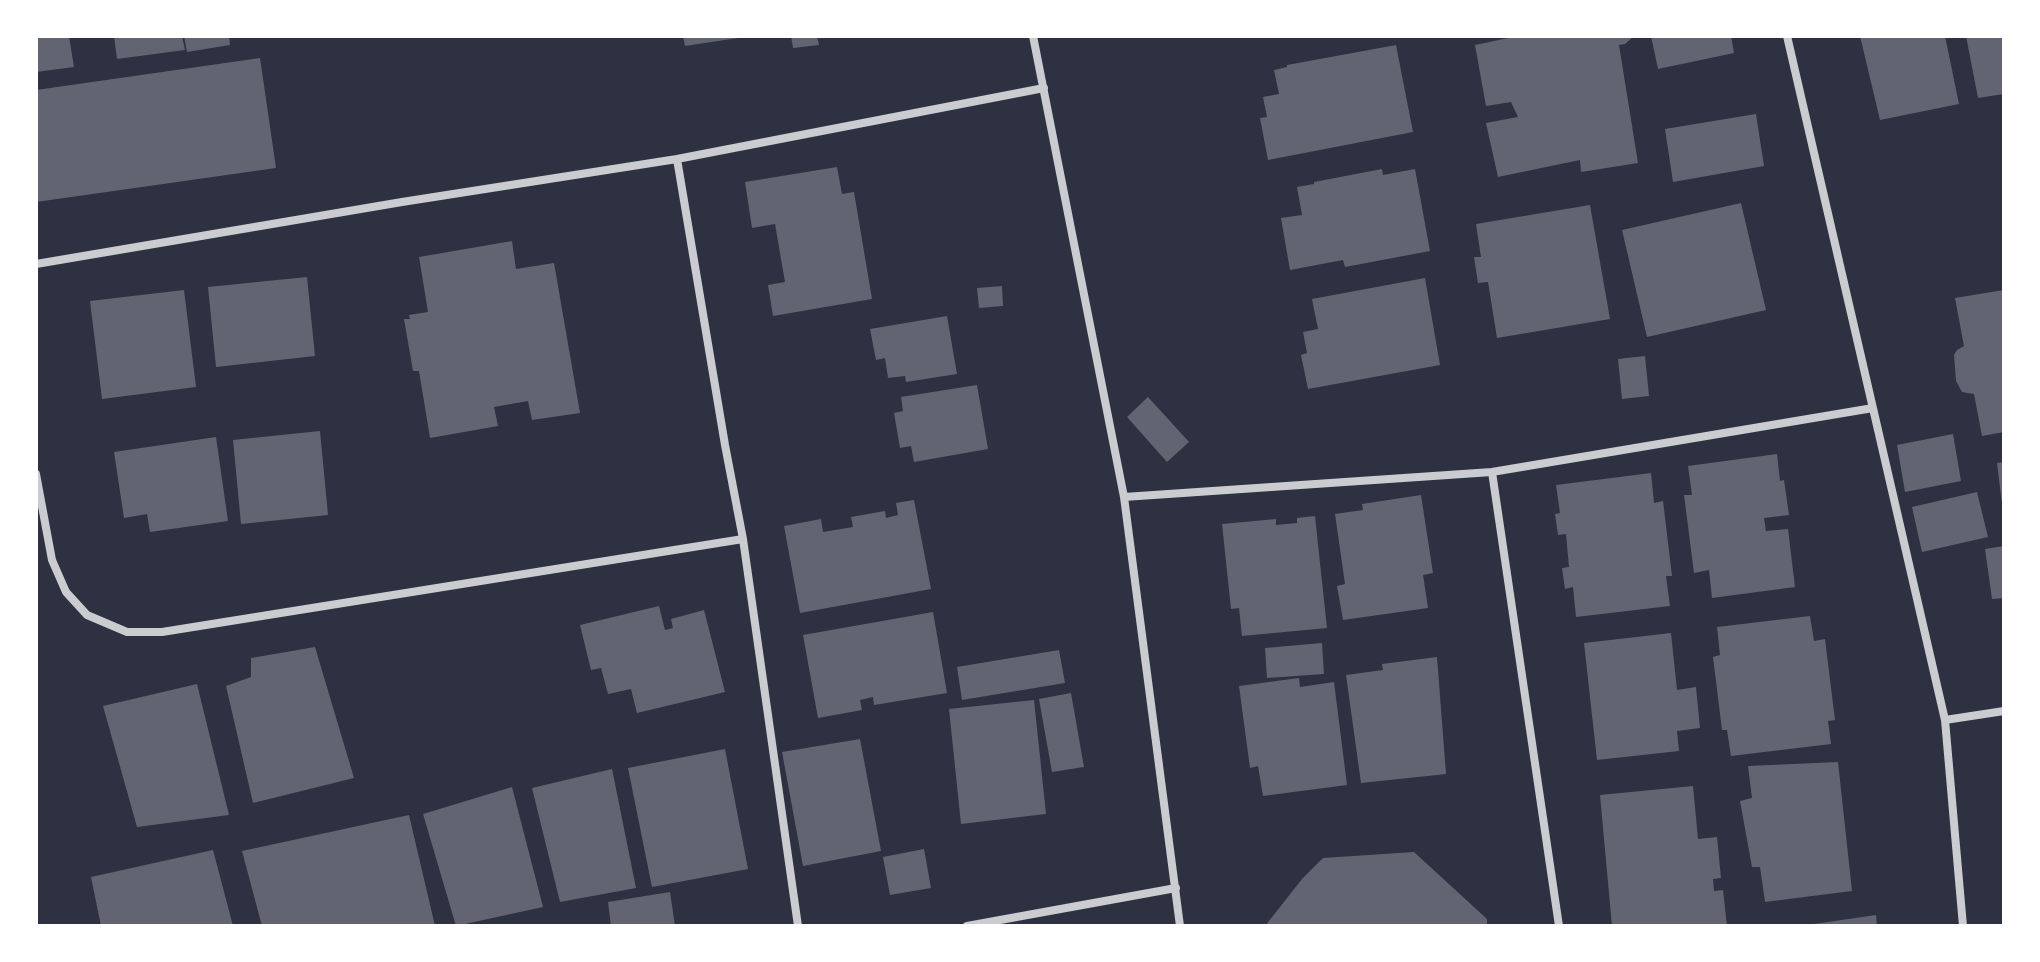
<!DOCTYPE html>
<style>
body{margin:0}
#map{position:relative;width:2040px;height:962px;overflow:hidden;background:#2d3142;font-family:Karla,sans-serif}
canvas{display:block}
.frame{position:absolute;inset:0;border:38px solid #fff;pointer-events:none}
</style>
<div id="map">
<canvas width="2040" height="962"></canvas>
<div class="frame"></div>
</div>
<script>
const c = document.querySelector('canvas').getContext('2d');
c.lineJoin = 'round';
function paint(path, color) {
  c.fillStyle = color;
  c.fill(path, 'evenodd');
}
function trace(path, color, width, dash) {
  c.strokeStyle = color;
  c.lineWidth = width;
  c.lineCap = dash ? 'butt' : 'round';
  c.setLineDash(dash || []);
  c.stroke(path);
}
const building = new Path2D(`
 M36,36H69L74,67L36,72Z
 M114,36H182L185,50L117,59Z
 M184,36H229L230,45L187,52Z
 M683,36H738V38L685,46Z
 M791,36H817L819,45L793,48Z
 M1518,36H1634L1625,44L1619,45L1638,163L1581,172L1580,160L1498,177L1486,123L1518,117L1511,102L1486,106L1475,45Z
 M1651,36H1731L1734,53L1658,69Z
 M1860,36H1945L1959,104L1880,120Z
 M1966,36H2004V94L1978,98Z
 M1396,45L1413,132L1268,160L1260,118L1267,117L1263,97L1279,94L1274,70L1287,67V65Z
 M260,58L276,168L36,202V90Z
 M1756,114L1764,166L1673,182L1665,129Z
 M837,167L842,194L854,192L872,299L773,316L768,285L785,282L775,224L752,228L745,182Z
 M1382,169L1383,175L1415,169L1430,251L1345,267L1343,260L1290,270L1281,218L1302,215L1297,187L1314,184V182Z
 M1741,203L1766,310L1647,337L1622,230Z
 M1590,205L1610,319L1497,338L1488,282L1478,283L1474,257H1481L1476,224Z
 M512,241L516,269L554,263L580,413L532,420L528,401L494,407L498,426L430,438L419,371H413L404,319H410L409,315L428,312L419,257Z
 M307,277L315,356L216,367L208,287Z
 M1425,278L1440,365L1308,389L1301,355L1307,353L1303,332L1318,329L1312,299Z
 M1002,286L1003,306L979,308L977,288Z
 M184,290L196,387L102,399L90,301Z
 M2004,290V432L1982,436L1974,394L1962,392L1956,381L1954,355L1957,350L1964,346L1955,298Z
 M947,316L957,374L906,382L905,376L888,378L885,358L876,360L870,329Z
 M1645,356L1649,396L1622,399L1618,359Z
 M977,385L988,449L914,462L911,446L900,448L894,413L903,411L901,397Z
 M1148,397L1189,442L1167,462L1127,417Z
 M320,431L328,515L241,524L233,440Z
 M1953,434L1961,481L1905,492L1897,445Z
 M216,437L228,521L150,532L147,514L124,518L114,452Z
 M1777,454L1780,481L1784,480L1789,515L1764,518L1766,531L1788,529L1795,587L1712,598L1709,570L1694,573L1684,495H1692L1688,466Z
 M2004,462V504H2002L1997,463Z
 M1651,473L1654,503L1663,501L1672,576H1666L1670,606L1576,617L1573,587L1565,589L1562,568L1569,567L1566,534L1558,535L1555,514L1560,513L1556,485Z
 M1977,492L1988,537L1922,552L1912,507Z
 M1421,495L1433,573L1423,575L1428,608L1343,620L1337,586L1345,584L1335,514L1363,510L1362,504Z
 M914,500L931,589L800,613L784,526L821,519L823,532L853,527L851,517L885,511L886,518L898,515L896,503Z
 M1315,516L1327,628L1242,636L1239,608L1231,609L1222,524L1276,519V525L1297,523V518Z
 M2004,546V598L1992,599L1985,549Z
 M659,606L665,630L673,628L671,619L704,610L725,692L637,713L631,689L608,694L601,668L591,670L580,625Z
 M933,612L947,693L874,705L873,697L860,700L862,710L818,718L803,635Z
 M1810,616L1814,641L1825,639L1835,720L1828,721L1831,744L1731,756L1727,730H1722L1713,657L1720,655L1717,627Z
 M1671,633L1677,690L1696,687L1700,728L1677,731L1679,751L1597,760L1584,643Z
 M1322,643L1324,674L1267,678L1265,648Z
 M315,647L354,778L253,803L226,686L251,677V658Z
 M1059,650L1065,683L962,700L957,667Z
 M1437,657L1446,774L1361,783L1346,675L1383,670L1382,664Z
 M1299,678L1300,687L1334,682L1347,785L1263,796L1258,766L1250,768L1239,686Z
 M197,684L229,815L137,827L103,706Z
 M1071,693L1084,767L1052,772L1039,699Z
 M1034,700L1046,814L961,824L949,709Z
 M860,739L881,851L803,866L782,752Z
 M725,749L748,869L652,887L628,768Z
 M1838,762L1852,891L1765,902L1760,867H1752L1740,801L1752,798L1748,766Z
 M612,769L636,888L560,902L532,788Z
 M1693,786L1698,839L1717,837L1721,878L1713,879L1714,891L1723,890L1727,926H1612L1600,795Z
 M512,787L543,907L456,926L423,814Z
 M409,815L435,926H262L242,851Z
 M924,849L931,888L890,895L883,857Z
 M213,850L233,926H101L91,877Z
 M1414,852L1487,919V926H1265L1302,879L1323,858Z
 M670,892L675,926H611L608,902Z
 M1876,915L1877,926H1814V924Z`);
const minor = new Path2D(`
 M1033,36L1124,497L1180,926
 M1787,36L1945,720L1963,926
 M36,264L402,202L677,159L1044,88
 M1492,472L1559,926
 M36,474L52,560L66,592L87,615L127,632H162L743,539L725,445L677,159
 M1124,497L1492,472L1873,408
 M743,539L798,926
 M1945,720L2004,711
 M967,926L1176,888`);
paint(building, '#626471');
trace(minor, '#caccd0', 8);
</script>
